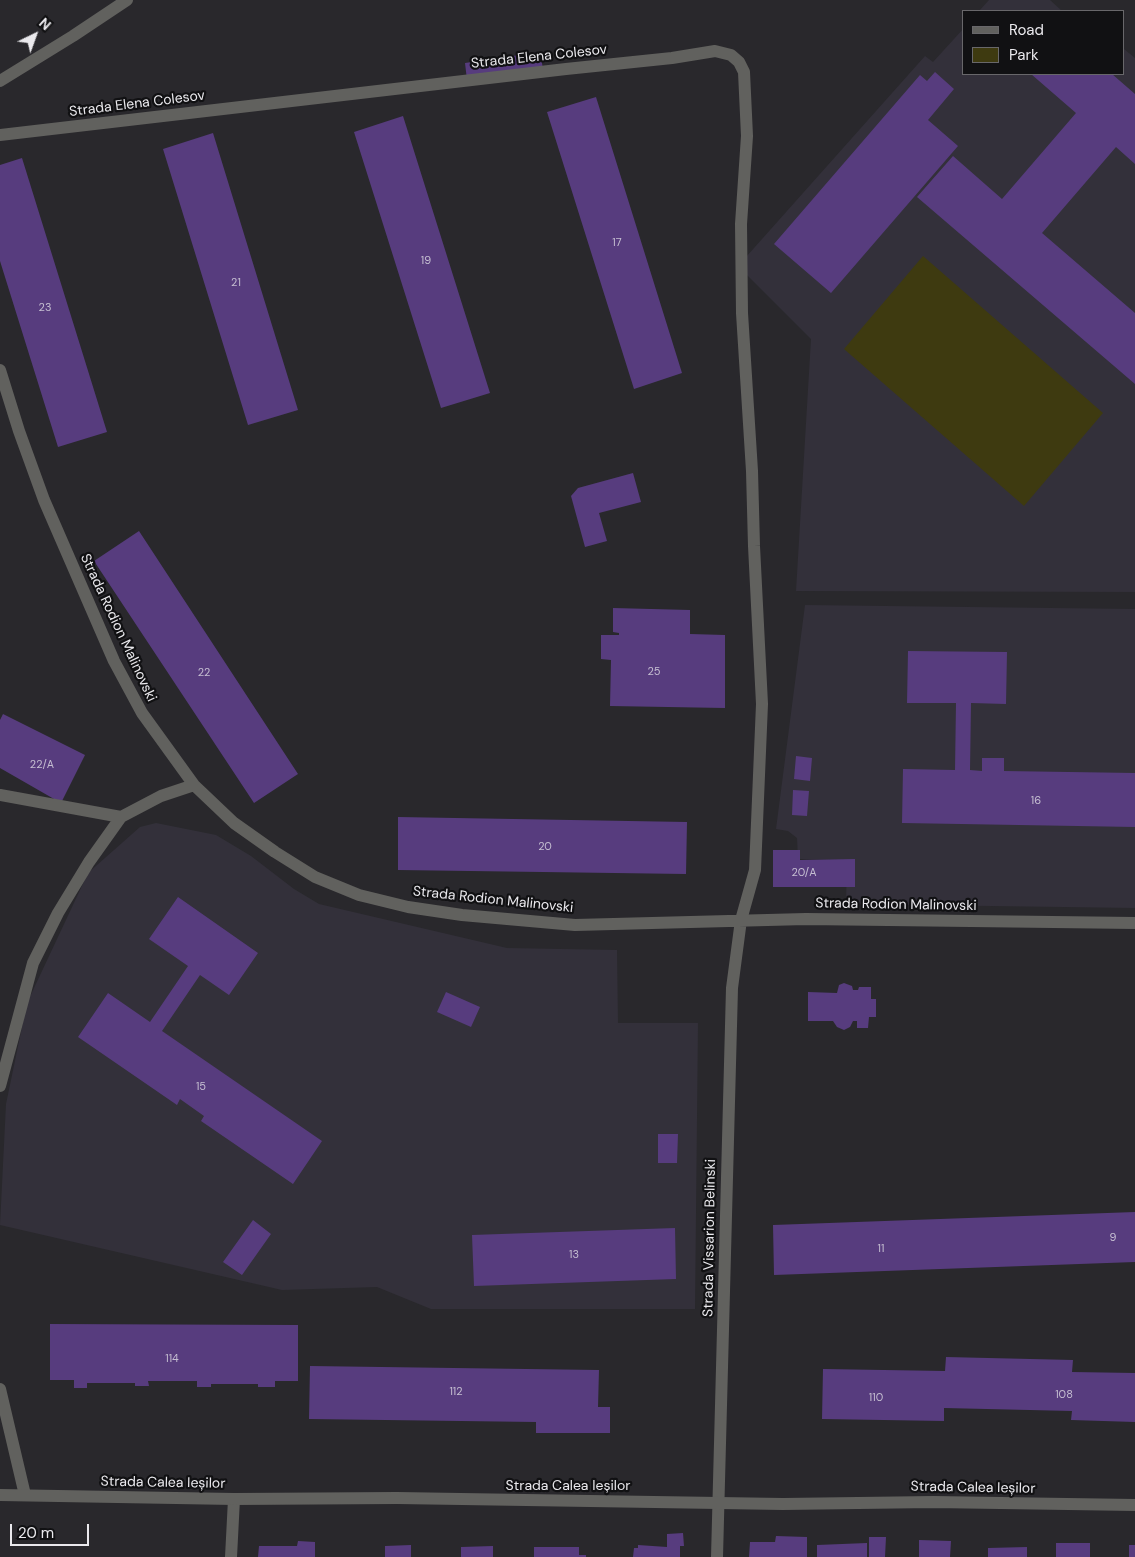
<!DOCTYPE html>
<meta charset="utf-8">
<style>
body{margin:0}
#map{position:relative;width:1135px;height:1557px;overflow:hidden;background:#29282c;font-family:"DM Sans",sans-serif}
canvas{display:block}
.legend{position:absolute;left:962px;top:10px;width:162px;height:65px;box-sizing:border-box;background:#111113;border:1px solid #68676a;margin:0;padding:6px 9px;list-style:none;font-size:15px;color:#eae9ed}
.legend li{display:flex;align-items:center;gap:10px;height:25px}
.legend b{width:25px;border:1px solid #68676a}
.north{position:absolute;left:10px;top:10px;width:50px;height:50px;-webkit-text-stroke:4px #111113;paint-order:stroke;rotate:42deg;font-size:14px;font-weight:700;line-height:20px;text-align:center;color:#eae9ed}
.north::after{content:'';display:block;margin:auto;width:18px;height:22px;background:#eae9ed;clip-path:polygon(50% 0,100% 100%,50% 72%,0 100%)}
.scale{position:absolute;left:10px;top:1524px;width:79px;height:22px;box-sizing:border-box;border:2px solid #eae9ed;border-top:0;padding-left:6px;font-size:15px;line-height:18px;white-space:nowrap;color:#eae9ed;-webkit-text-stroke:4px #111113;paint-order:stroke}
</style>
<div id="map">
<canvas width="1135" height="1557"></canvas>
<ul class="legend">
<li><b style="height:6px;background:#61615e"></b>Road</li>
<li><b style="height:14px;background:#3e3a10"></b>Park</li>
</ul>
<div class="north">N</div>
<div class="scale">20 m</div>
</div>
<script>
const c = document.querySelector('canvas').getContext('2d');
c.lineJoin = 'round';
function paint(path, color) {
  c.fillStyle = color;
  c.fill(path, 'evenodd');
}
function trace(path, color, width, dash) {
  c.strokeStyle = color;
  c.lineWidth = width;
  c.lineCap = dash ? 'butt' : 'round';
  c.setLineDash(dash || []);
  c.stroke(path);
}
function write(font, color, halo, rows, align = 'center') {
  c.font = font + ' "DM Sans",sans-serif';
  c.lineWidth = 4.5;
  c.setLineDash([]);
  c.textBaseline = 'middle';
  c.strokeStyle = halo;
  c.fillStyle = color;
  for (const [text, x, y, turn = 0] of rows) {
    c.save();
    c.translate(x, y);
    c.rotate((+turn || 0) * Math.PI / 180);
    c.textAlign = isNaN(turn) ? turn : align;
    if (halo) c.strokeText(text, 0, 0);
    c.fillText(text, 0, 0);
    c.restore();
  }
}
const built = new Path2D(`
 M989,0H1050L1062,11H979Z
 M964,28V74H1124V49L1135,58V592L796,591L811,339L738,266L925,56L933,62Z
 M805,605L1135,609V908L846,904L847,860L798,859L797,838L788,831L776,829Z
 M156,823L216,835L251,856L294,889L319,904L507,948L617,950L618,1023H698L695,1309H431L377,1287L282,1290L0,1225L6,1104L27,1003L88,873L140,827Z`);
const green = new Path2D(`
 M923,256L1103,413L1024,506L844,349Z`);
const building = new Path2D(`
 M540,52L543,69L467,80L465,63Z
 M935,72L954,89L928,120L958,146L831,293L774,244L920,75L927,81Z
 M1031,74H1112L1135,94V164L1116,147L1042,233L1135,313V384L917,197L953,156L1002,199L1076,113Z
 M596,97L682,373L634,389L547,112Z
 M403,116L490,393L441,408L354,132Z
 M213,133L298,410L248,425L163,149Z
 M22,158L107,432L58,447L0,261V165Z
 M633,473L641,502L599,513L607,541L585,547L571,496L578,488Z
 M139,531L298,774L254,803L94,561Z
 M613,608L690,610V634L725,635V708L610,706L611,660L601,659V635H619V633L613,632Z
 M908,651L1007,652L1006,704L971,703L970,770L982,771V758H1004V771L1135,773V827L902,823L903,769L955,770L956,703H907Z
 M3,714L85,755L61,803L0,768V720Z
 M796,756L812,758L810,781L794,779Z
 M793,790L809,791L807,816L792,815Z
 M398,817L687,822L686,874L398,870Z
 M773,850H800V860L855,859V887H773Z
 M178,897L258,953L229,995L200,975L162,1031L322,1141L293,1184L201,1121L204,1116L180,1099L177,1105L78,1037L108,993L150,1022L188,966L149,939Z
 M844,983L852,986L853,990H858L859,987H871V999H876V1017H869L868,1028H857V1021H853L850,1027L844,1030L837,1027L833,1021H808V992L837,993L839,985Z
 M446,992L480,1007L471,1027L437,1012Z
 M658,1134H678L677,1163H658Z
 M1135,1212V1262L774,1275L773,1225Z
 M253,1220L271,1234L242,1275L223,1262Z
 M675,1228L676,1279L474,1286L472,1235Z
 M50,1324L298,1325V1381H275V1387H258V1384H211V1387H197V1381H148L149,1386H135V1383H87V1388H74V1380H50Z
 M946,1357L1073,1360L1072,1372L1135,1373V1422L1071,1420L1072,1411L944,1408V1421L822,1419L823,1369L945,1371Z
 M310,1366L599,1370L598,1407H610V1433H536V1422L309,1419Z
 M683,1533L684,1546H680V1557H633L634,1548H638V1545L667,1547V1534Z
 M776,1536L807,1537V1557H749L750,1542H775Z
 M869,1537H886L885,1557H869Z
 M919,1540L951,1541L950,1557H919Z
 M298,1541L315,1542V1557H258L259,1546H297Z
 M867,1543V1557H817V1545Z
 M1056,1543H1090V1557H1056Z
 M411,1545V1557H385V1546Z
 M1129,1545H1135V1557H1129Z
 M493,1546V1557H461V1547Z
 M534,1547H579V1555H586V1557H534Z
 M1027,1547V1557H988V1548Z`);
const minor = new Path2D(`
 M0,81L73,36L127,0
 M0,135L566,69L672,58L715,51L731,55L739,62L744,72L747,136L741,224L742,313L752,471L754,546L762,704L755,870L741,920L732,988L717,1557
 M0,370L19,431L44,500L114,661L142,713L194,785L234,823L275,852L315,877L359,895L408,907L462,915L575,925L806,919L1135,923
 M0,795L121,817
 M0,1086L33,963L58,913L89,862L121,817L161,796L194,785
 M0,1389L25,1495
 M231,1557L234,1499`);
const tertiary = new Path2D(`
 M0,1495L234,1499L397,1498L783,1504L933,1502L1135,1505`);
const numberNames = [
 ["17",617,243],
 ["19",426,261],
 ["21",236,283],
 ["23",45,308],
 ["25",654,672],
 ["22",204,673],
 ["22/A",42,765],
 ["16",1036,801],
 ["20",545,847],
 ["20/A",804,873],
 ["15",201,1087],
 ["9",1113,1238],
 ["11",881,1249],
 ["13",574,1255],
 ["114",172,1359],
 ["112",456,1392],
 ["108",1064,1395],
 ["110",876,1398]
];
const streetNames = [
 ["Strada Elena Colesov",539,57,-6],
 ["Strada Elena Colesov",137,104,-7],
 ["Strada Rodion Malinovski",118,628,65],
 ["Strada Rodion Malinovski",493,900,6],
 ["Strada Rodion Malinovski",896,905,1],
 ["Strada Vissarion Belinski",710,1238,-89],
 ["Strada Calea Ieșilor",163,1483,1],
 ["Strada Calea Ieșilor",568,1486],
 ["Strada Calea Ieșilor",973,1488,1]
];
paint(built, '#33303a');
paint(green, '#3e3a10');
paint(building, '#573c7e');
trace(minor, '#61615e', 12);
trace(tertiary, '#61615e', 12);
write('11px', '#c5bed1', null, numberNames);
write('14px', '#eae9ed', '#111113', streetNames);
</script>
